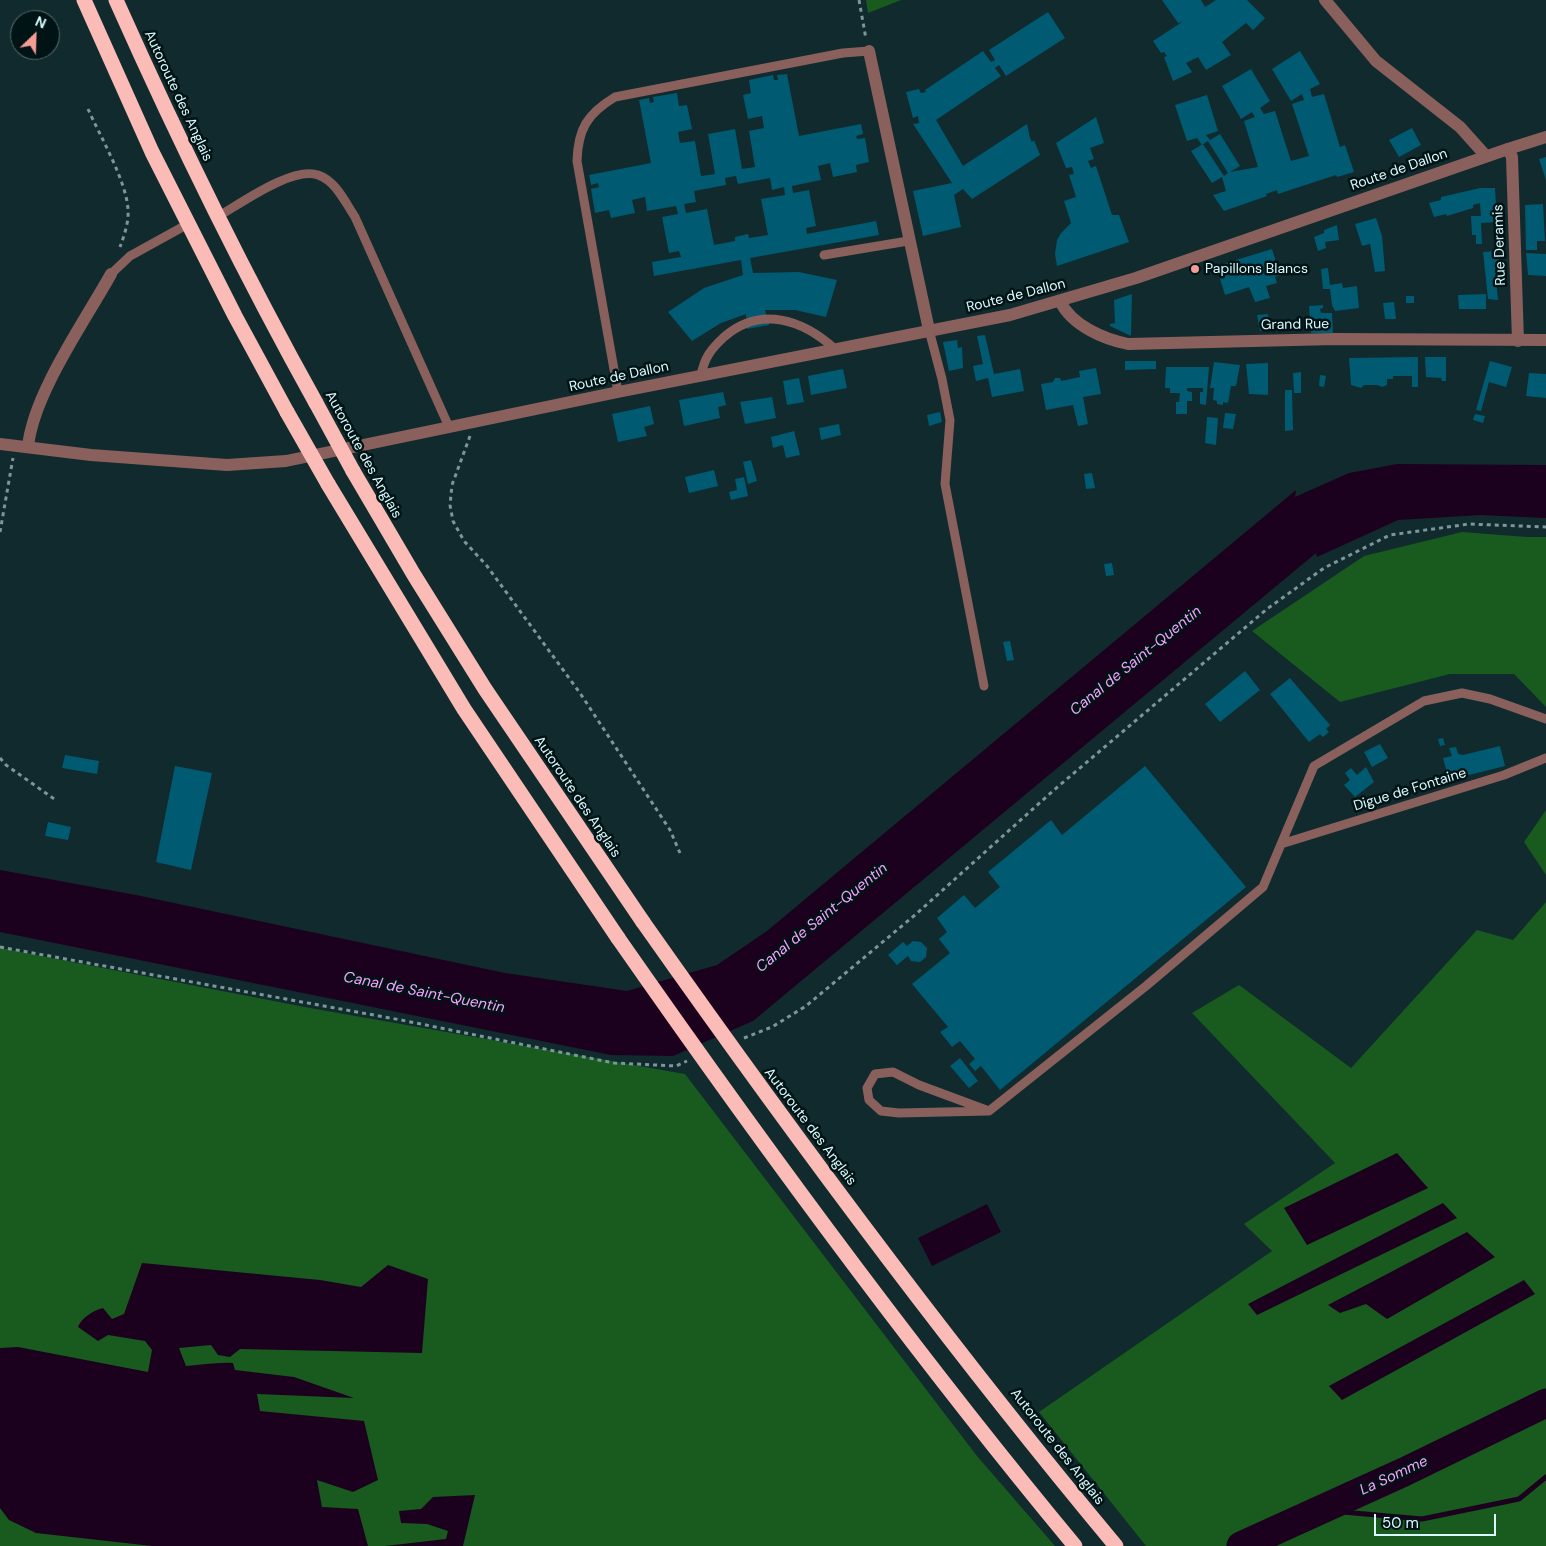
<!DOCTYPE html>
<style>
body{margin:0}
#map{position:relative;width:1546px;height:1546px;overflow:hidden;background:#102a2d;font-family:"DM Sans",sans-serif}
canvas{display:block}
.north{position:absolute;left:10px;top:10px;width:50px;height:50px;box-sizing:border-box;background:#001315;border:1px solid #576f72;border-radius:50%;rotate:24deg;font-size:14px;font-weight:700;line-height:20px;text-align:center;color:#daf9fd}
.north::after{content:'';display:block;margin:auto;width:18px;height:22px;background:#f59c95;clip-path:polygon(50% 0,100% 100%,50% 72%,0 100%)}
.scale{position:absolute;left:1374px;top:1514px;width:122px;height:22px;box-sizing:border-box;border:2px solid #daf9fd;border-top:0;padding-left:6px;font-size:15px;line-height:18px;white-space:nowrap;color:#daf9fd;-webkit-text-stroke:4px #001315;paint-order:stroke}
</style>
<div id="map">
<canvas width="1546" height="1546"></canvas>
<div class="north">N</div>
<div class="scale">50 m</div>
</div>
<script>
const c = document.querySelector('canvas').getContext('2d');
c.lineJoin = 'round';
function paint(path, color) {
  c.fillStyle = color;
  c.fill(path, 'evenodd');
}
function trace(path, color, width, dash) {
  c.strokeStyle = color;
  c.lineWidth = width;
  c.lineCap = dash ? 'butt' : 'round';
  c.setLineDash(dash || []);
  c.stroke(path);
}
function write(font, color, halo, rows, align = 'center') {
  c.font = font + ' "DM Sans",sans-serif';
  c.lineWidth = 5;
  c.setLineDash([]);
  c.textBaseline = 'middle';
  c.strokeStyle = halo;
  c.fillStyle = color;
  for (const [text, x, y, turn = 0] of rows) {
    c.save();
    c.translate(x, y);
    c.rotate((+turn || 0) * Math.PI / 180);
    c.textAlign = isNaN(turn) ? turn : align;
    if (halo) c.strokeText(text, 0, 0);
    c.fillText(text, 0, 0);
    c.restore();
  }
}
const green = new Path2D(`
 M866,0H901L868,13Z
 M1462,532L1527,537H1546V707L1514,674H1450L1340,702L1252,631L1364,556Z
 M1546,810V875L1524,842Z
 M1546,902V1546H1146L1039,1412L1272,1251L1244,1224L1335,1163L1192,1013L1239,985L1351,1068L1477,930L1513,940Z
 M0,948L310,1008L685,1074L977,1456L1055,1546H0Z`);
const water = new Path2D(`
 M1397,464L1546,465V518L1480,515L1398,520L1317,557L1316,553L753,1021L673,1056L611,1055L0,932V870L136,895L505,973L627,991L717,965L767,931L1296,490L1295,497L1349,473Z
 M1397,1153L1428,1188L1307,1245L1284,1208Z
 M1443,1203L1457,1218L1257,1315L1248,1304Z
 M987,1204L1001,1232L932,1266L918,1238Z
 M1467,1232L1495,1257L1387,1319L1366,1304L1340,1313L1328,1305Z
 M142,1263L320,1280L361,1287L388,1265L428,1279L422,1353L240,1349L230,1357L218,1355L211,1345L179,1348L186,1366C202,1365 217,1362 233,1363L235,1370L294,1377L354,1398L257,1394L260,1411L364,1421L378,1480L353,1492L317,1480L322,1507L358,1509L368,1546H152L36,1533L9,1520L0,1508V1348L18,1347L148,1372L152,1350L145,1341L108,1335L98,1341L78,1327C81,1318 94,1310 103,1308L112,1319L124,1314Z
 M1524,1280L1535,1294L1342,1400L1329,1386Z
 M475,1495L463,1546H385L446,1539L448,1531L427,1524L401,1523L399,1511L421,1509L433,1497Z`);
const stream = new Path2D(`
 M1320,1510L1422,1519L1519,1499L1546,1477`);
const river = new Path2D(`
 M1241,1546L1404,1472L1546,1403`);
const building = new Path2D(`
 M1162,0H1201L1205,7L1216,0H1247L1265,18L1253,30L1246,23L1222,42L1231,55L1206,70L1198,57L1186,63L1192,72L1173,81L1164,57L1167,56L1164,52L1161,53L1153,41L1182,22L1178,23Z
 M1048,12L1065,38L1006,76L999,65L995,68L1001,76L936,120L963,166L1027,124L1030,138L1032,142L1034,140L1040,155L972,199L963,189L954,195L961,227L923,236L913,191L952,183L913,124L919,123L918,116L913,118L906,92L919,89L921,93L926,92L925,90L983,51L991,62L995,60L989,50Z
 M1300,51L1320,84L1310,89L1312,97L1324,94L1340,147L1345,145L1354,172L1337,177L1336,175L1278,194L1277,190L1266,194L1267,196L1224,211L1213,195L1226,191L1222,177L1212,183L1191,151L1203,144L1224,176L1228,173L1208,141L1202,145L1197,138L1187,141L1175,105L1207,95L1218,131L1206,135L1210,140L1220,134L1240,166L1230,172L1258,167L1244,121L1255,117L1252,112L1241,119L1222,86L1251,69L1270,101L1260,108L1264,114L1275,111L1291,161L1309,156L1292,104L1304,100L1302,94L1291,101L1272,69Z
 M787,74L799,136L861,124L863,134L856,136L857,139L865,138L869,162L856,165L857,172L833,177L830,163L818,166L821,180L792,186L793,193L809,190L816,226L806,228L807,234L876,221L879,235L750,258L753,273L799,272L837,280L826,317L795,310H765L769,325L747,329L746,314L721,323L692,341L668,312L704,288L743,275L741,260L654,276L652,262L681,257L679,251L669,253L662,217L678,214L676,206L647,211L645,197L632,200L635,213L611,218L609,210L595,213L591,189L599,187L598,183L591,185L589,175L651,163L639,100L649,98L650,103L654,102L653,97L677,93L679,106L687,105L692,129L678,132L680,143L695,141L701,176L715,174L708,134L735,129L742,169L755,167L749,131L764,128L762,116L748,119L743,95L751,93L749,80L773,75L774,80H778L777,75ZM736,176L738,184L770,178L772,190L784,187L785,195L761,199L768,235L749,238L748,234L735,237V241L714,245L707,209L686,213L684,204L696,202L694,191L726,185L725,178Z
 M1096,117L1104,143L1090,148L1094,159L1088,161L1091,168L1096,166L1112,215H1119L1129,242L1057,266L1055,254L1057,240L1061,233L1071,223L1064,201L1076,197L1069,175L1074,174L1072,167L1066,168L1056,143Z
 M1412,128L1421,145L1399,157L1389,140Z
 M1546,157V180L1539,159Z
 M1480,188H1495L1497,222L1481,223L1482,244H1476V235H1472L1471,216H1481L1480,203L1473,205V208L1447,216L1446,214L1434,217L1429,203L1441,200V197Z
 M1543,204L1545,241H1537V250H1526L1525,205Z
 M1376,218L1382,236L1385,271L1375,272L1370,244L1362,246L1355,224Z
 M1337,225L1339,240L1325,242L1326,248L1318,251L1314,237L1324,233V230Z
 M1272,249L1280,275L1275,277L1277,283L1266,286L1270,298L1255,302L1249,287L1225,295L1216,266Z
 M1498,251L1499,260H1502L1503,280H1496L1498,300L1488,299L1483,252Z
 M1526,253L1546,254V276L1528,275Z
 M1328,268L1330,285L1342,283L1343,288L1357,286L1359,308L1335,311L1332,305L1330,289H1323L1321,269Z
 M1132,294L1131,336L1110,326V324L1115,323L1114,300Z
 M1486,294V309H1459L1458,295Z
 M1406,296H1414V303H1406Z
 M1394,302L1396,319H1385L1383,303Z
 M1323,305V308L1320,309L1321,313H1332L1333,333H1311L1309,306Z
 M1268,314L1270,329L1260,331L1257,315Z
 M985,335L994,374L1020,369L1024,391L992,397L988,378L976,381L973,366L983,364L977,336Z
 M957,340L958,348L962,347L963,368L949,371L943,342Z
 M1418,357V387H1412V376H1393V379H1387V385L1382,387L1377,385H1364L1361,388L1351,385L1349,358Z
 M1425,357H1446V381H1442L1441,378L1426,377Z
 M1125,361H1156V369L1125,370Z
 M1490,361L1512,367L1506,387L1489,382L1481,411L1476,410Z
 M1214,362L1240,365L1236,386H1231L1228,403L1223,402V405L1217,404V401L1213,400L1214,388H1210Z
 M1268,363V395L1249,394L1246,364Z
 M1166,367H1209L1206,405L1200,404V392H1203V388H1187V391L1192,392V401H1187V414H1176V402H1179L1180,393H1170V388H1165Z
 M1096,368L1101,394L1083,397L1088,424L1078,426L1073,405L1046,410L1041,384L1053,382L1055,378H1060L1061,381L1080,377L1079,371Z
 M843,369L847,388L811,395L808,376Z
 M1301,372V393H1294L1293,373Z
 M1529,373L1546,374V398L1526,396Z
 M1320,375L1326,376L1324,387L1319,386Z
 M799,378L804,402L787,405L783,381Z
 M1285,390H1292L1293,430L1285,431Z
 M723,392L726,405L718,407L720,418L684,426L679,400Z
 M772,397L776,418L745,424L740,402Z
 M650,406L654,424L644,427L647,436L618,442L612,414Z
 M940,412L942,422L929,426L927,415Z
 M1225,413L1236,414L1233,429L1223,428Z
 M1475,414L1485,416L1483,423L1473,420Z
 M1207,417L1218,418L1216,445L1205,443Z
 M839,424L841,435L821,440L819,428Z
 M794,431L800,455L786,458L783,445L773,448L771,437Z
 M751,460L757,481L748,484L743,462Z
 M714,470L718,486L689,493L685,477Z
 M1092,473L1095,488L1086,489L1084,474Z
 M744,477L748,496L731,500L729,492L737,490L735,479Z
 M1112,563L1114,575L1106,576L1104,564Z
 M1010,641L1014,660L1007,661L1003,642Z
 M1245,671L1260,690L1220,722L1205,704Z
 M1290,678L1330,725L1326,729L1329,732L1323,737L1320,734L1309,742L1270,694Z
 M1443,738L1445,745L1440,746L1438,739Z
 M1380,744L1388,758L1372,767L1364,752Z
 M1500,746L1505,766L1449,780L1443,758L1452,756L1449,748L1456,747L1458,754L1463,755Z
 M65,755L99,761L97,774L62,768Z
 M175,766L212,773L191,870L156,862Z
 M1145,766L1246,887L1000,1090L981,1066L975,1071L969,1064L975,1059L960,1041L952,1047L940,1032L948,1027L912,984L950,953L939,939L947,932L937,918L964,895L975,908L1000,887L988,872L1051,820L1062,835Z
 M1366,767L1374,782L1355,797L1344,785L1350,780L1345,773L1351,768L1357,775Z
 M48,822L71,827L68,840L45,836Z
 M913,941L921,942L927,948L926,957L920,962L911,961L908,956L897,965L888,955L903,942L907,946Z
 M960,1058L978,1081L969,1088L950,1066Z`);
const path = new Path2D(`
 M859,0L866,39
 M88,109C100,136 127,182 128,210C129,222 124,236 120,247
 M470,436L452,485L450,505L453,521L464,541L487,566L580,693L670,830L680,853
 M0,532L13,458
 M0,758L6,765L57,801
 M0,947L401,1020L614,1063L676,1066L687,1061
 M744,1038L772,1027L806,1006L915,915L1054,790L1267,609L1324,568L1390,535L1469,524L1546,527`);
const service = new Path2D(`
 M217,217C240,204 292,166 318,175C336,181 345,202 355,217L449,427
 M824,255L908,241
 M111,274L130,256L188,224
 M929,330L942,379L950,420L945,484L984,686
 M701,376C704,358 711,349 724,337C761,305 803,320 835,349
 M618,392L577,161C578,129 587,114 615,97L843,53L869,51
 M1281,844L1504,775L1546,758
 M989,1111L919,1085L893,1072L875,1074L867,1088L869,1100L881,1111L899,1113L989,1111L1146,986L1263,887L1314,766L1424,701L1462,693L1490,699L1546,719`);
const minor = new Path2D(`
 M1325,0L1376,61L1460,127L1486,156
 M869,51L929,330
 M1508,149L1512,157L1518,341
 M1060,301C1072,326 1104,339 1128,344L1335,339L1546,340
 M28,447C33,394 85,321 111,274`);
const tertiary = new Path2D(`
 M0,444L91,455L227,465L286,461L618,392L1010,315L1136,278L1508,149L1546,137`);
const motorway = new Path2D(`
 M84,0L152,152L235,316L287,412
 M116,0C177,137 243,272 316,403
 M353,471L414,575L485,689L643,922
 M328,484L464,709L618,938`);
const motorwayBridge = new Path2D(`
 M316,403L353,471
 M287,412L328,484
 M643,922C793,1135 949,1346 1116,1546
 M618,938C763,1146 913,1351 1075,1546`);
const markers = [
 [1195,269,5,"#f59c95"]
];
const streetNames = [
 ["Autoroute des Anglais",178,96,65],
 ["Route de Dallon",1399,170,-19],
 ["Rue Deramis",1500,245,-92],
 ["Route de Dallon",1016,296,-14],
 ["Grand Rue",1295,325,-1],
 ["Route de Dallon",619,377,-12],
 ["Autoroute des Anglais",363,455,61],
 ["Digue de Fontaine",1410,790,-17],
 ["Autoroute des Anglais",577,797,56],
 ["Autoroute des Anglais",810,1127,53],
 ["Autoroute des Anglais",1057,1447,52]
];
const poiNames = [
 ["Papillons Blancs",1205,269]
];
const waterNames = [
 ["Canal de Saint-Quentin",1136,661,-39],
 ["Canal de Saint-Quentin",822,918,-39],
 ["Canal de Saint-Quentin",424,993,11],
 ["La Somme",1394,1476,-25]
];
paint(green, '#195a1e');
paint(water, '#1c011f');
trace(stream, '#1c011f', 5);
trace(river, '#1c011f', 29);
paint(building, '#005a72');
trace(path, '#7b979b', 3, [4, 4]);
trace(service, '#89605c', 9);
trace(minor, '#89605c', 12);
trace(tertiary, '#89605c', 12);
trace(motorway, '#fbbcb7', 15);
trace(motorwayBridge, '#fbbcb7', 15);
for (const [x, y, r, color] of markers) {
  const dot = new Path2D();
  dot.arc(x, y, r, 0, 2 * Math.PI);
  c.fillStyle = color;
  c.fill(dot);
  trace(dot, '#001315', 2);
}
write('14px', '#daf9fd', '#001315', streetNames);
write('14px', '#daf9fd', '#001315', poiNames, 'left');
write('italic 15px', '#f6a2fd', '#001315', waterNames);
</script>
